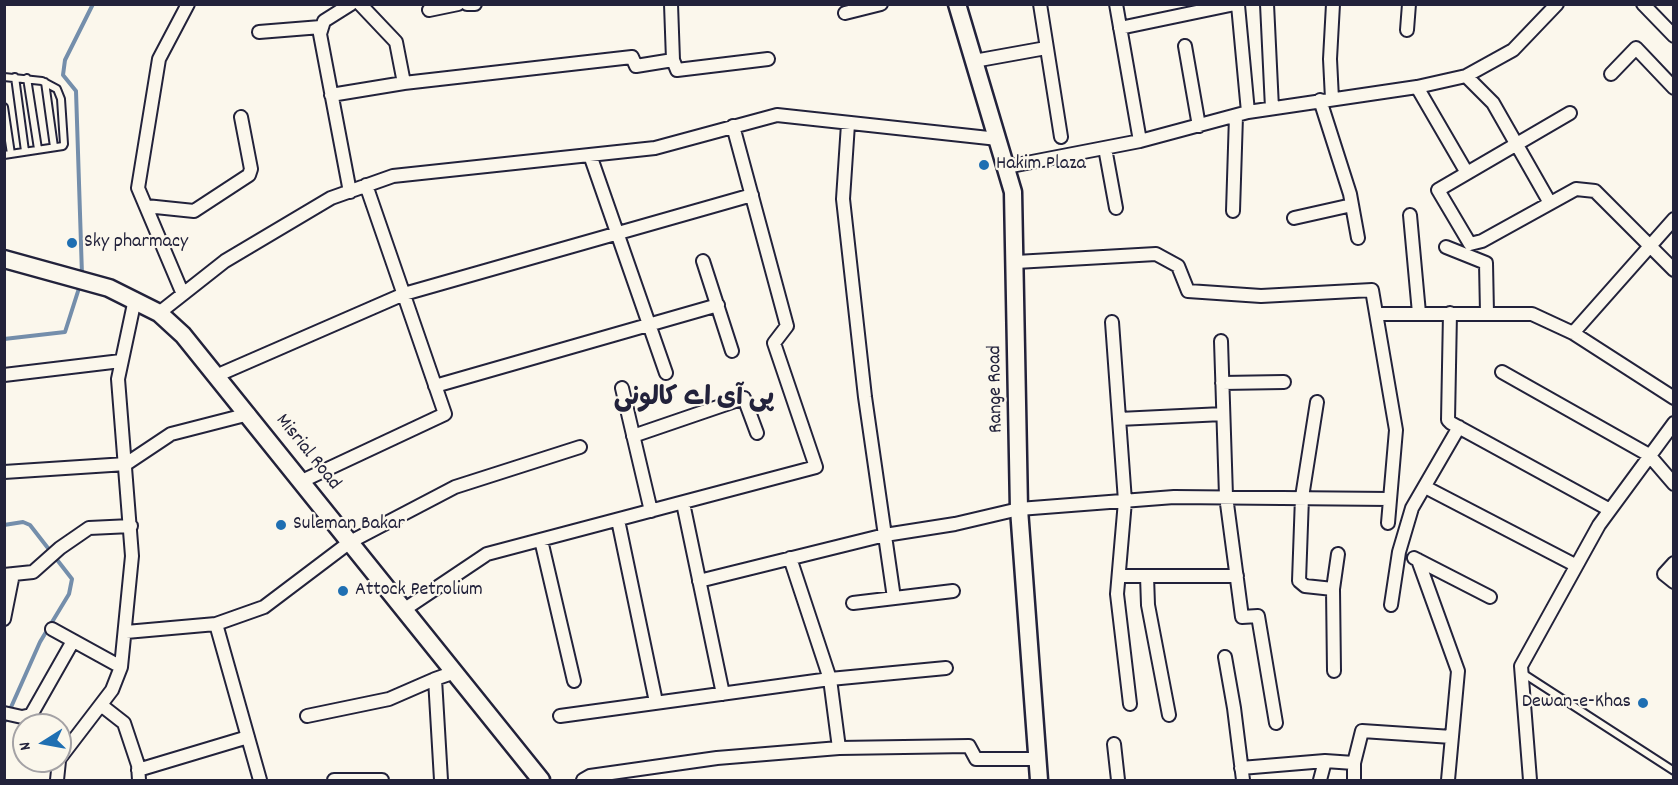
<!DOCTYPE html>
<meta charset="utf-8">
<style>
body{margin:0}
#map{position:relative;width:1678px;height:785px;overflow:hidden;background:#fbf7ec;font-family:Dekko,sans-serif}
canvas{display:block}
.frame{position:absolute;inset:0;border:6px solid #22223b;pointer-events:none}
.north{position:absolute;left:12px;top:713px;width:60px;height:60px;box-sizing:border-box;background:#fbf7ec;border:2px solid #a4a2a5;border-radius:50%;rotate:259deg;font-size:16px;font-weight:700;line-height:24px;text-align:center;color:#22223b}
.north::after{content:'';display:block;margin:auto;width:21px;height:27px;background:#1f6fb2;clip-path:polygon(50% 0,100% 100%,50% 72%,0 100%)}
</style>
<div id="map">
<canvas width="1678" height="785"></canvas>
<div class="frame"></div>
<div class="north">N</div>
</div>
<script>
const c = document.querySelector('canvas').getContext('2d');
c.lineJoin = 'round';
function trace(path, color, width, dash) {
  c.strokeStyle = color;
  c.lineWidth = width;
  c.lineCap = dash ? 'butt' : 'round';
  c.setLineDash(dash || []);
  c.stroke(path);
}
function write(font, color, halo, rows, align = 'center') {
  c.font = font + ' Dekko,"Playpen Sans Arabic",sans-serif';
  c.lineWidth = 4.5;
  c.setLineDash([]);
  c.textBaseline = 'middle';
  c.strokeStyle = halo;
  c.fillStyle = color;
  for (const [text, x, y, turn = 0] of rows) {
    c.save();
    c.translate(x, y);
    c.rotate((+turn || 0) * Math.PI / 180);
    c.textAlign = isNaN(turn) ? turn : align;
    if (halo) c.strokeText(text, 0, 0);
    c.fillText(text, 0, 0);
    c.restore();
  }
}
const stream = new Path2D(`
 M82,275L76,91L63,75L65,60L93,4
 M4,339L65,332L80,285
 M4,525L23,522L30,525L72,579L69,594L40,642L4,723`);
const service = new Path2D(`
 M4,77L42,81L57,89L61,99L64,144L63,146L4,155
 M15,77L25,151
 M27,78L38,149
 M45,82L54,147
 M4,107L11,154
 M1524,674L1674,771`);
const minor = new Path2D(`
 M360,4L396,42L404,83
 M467,4H475
 M671,4L673,60L677,70L768,59
 M1040,4L1061,137
 M1116,4L1140,141
 M1236,4L1238,5L1248,112
 M1267,4L1272,108
 M1643,4L1674,36
 M429,10L458,4
 M845,13L881,4
 M1120,28L1235,4
 M1407,30L1409,4
 M259,32L321,27
 M1185,46L1199,126
 M974,61L1046,48
 M1611,74L1636,48L1674,88
 M1466,76L1493,103L1550,203
 M1417,87L1467,173
 M331,95L404,83L632,57L636,66L673,60
 M1332,99L1330,59L1333,4
 M1320,100L1350,194L1358,238
 M1570,113L1438,190L1470,244L1482,241L1576,189L1595,191L1674,270
 M848,124L843,199L865,397L894,598
 M1105,148L1116,208
 M590,155L666,373
 M1006,167L1140,141L1248,112L1417,87L1466,76L1513,50L1557,4
 M350,192L320,34L324,21L351,4
 M146,206L194,211L249,175L251,169L241,117
 M1233,211L1236,116
 M1410,215L1419,313
 M1294,218L1352,205
 M1446,247L1486,263L1487,313
 M703,261L732,351
 M1016,262L1156,254L1178,266L1188,291L1261,296L1372,290L1396,430L1388,523
 M182,292L138,188L159,59L188,4
 M159,313L225,261L331,198L393,176L655,148L777,115L998,139
 M1450,313L1448,420L1451,423L1610,510
 M1378,314H1532L1573,333L1674,398
 M1112,322L1125,501L1117,594L1130,704
 M1573,333L1674,219
 M1221,341L1226,496L1242,617L1258,616L1276,723
 M1502,372L1649,455L1674,484
 M4,375L121,361
 M218,375L404,294L752,195
 M1222,383L1284,382
 M435,386L718,305
 M622,388L651,511
 M1317,402L1302,497L1299,581L1305,586L1333,589
 M1119,419L1223,414
 M633,436L744,398L757,433
 M4,472L126,464L171,434L249,414
 M302,481L445,414L366,185
 M1425,487L1575,565
 M683,503L723,694
 M618,520L656,702
 M541,540L574,681
 M790,558L830,679L839,748
 M1414,558L1490,597
 M1418,560L1458,671L1448,780
 M1674,563L1664,574L1674,582
 M4,575L33,572L60,548L89,528L131,526
 M1120,576H1237
 M1147,576L1148,605L1169,715
 M699,581L885,535L955,524L1019,509L1174,497L1390,499
 M853,603L953,591
 M1391,605L1399,552L1412,508L1459,427
 M405,609L487,554L816,467L774,343L787,326L733,126
 M4,619L13,574
 M216,624L260,780
 M52,629L121,667
 M126,632L216,624L264,607L350,542L455,487L580,447
 M1225,657L1234,708L1243,780
 M1334,671L1333,589L1338,554
 M101,705L124,723L138,765L139,780
 M4,713L22,717L31,715L73,641
 M307,716L389,699L435,679
 M560,716L830,679L946,668
 M1114,744L1118,780
 M60,758L112,690L121,667L132,556L118,379L135,299
 M1241,768L1325,761L1354,763
 M138,770L248,737
 M57,780L59,761
 M334,780H382
 M441,780L435,679L455,672
 M583,780L590,776L717,758L839,748L969,746L976,759H1037
 M1320,780L1325,761
 M1354,780V763L1362,731L1452,737
 M1530,780L1521,666L1599,525L1674,423`);
const secondary = new Path2D(`
 M957,4L1013,192L1019,509L1039,780
 M4,259L109,288L159,313L183,335L541,780`);
const markers = [
 [984,165,6,"#1f6fb2"],
 [72,243,6,"#1f6fb2"],
 [281,525,6,"#1f6fb2"],
 [343,591,6,"#1f6fb2"],
 [1643,703,6,"#1f6fb2"]
];
const poiNames = [
 ["Hakim Plaza",996,165],
 ["Sky pharmacy",84,243],
 ["Suleman Bakar",293,525],
 ["Attock Petrolium",355,591],
 ["Dewan-e-Khas",1631,703,"right"]
];
const streetNames = [
 ["Range Road",997,389,-91],
 ["Misrial Road",307,453,51]
];
const districtNames = [
 ["پی آی اے کالونی",694,400]
];
trace(stream, '#748eab', 4);
trace(service, '#22223b', 10);
trace(minor, '#22223b', 16);
trace(secondary, '#22223b', 21);
trace(service, '#fbf7ec', 6);
trace(minor, '#fbf7ec', 12);
trace(secondary, '#fbf7ec', 16);
for (const [x, y, r, color] of markers) {
  const dot = new Path2D();
  dot.arc(x, y, r, 0, 2 * Math.PI);
  c.fillStyle = color;
  c.fill(dot);
  trace(dot, '#fbf7ec', 2);
}
write('20px', '#22223b', '#fbf7ec', poiNames, 'left');
write('20px', '#22223b', '#fbf7ec', streetNames);
write('bold 26px', '#22223b', '#fbf7ec', districtNames);
</script>
